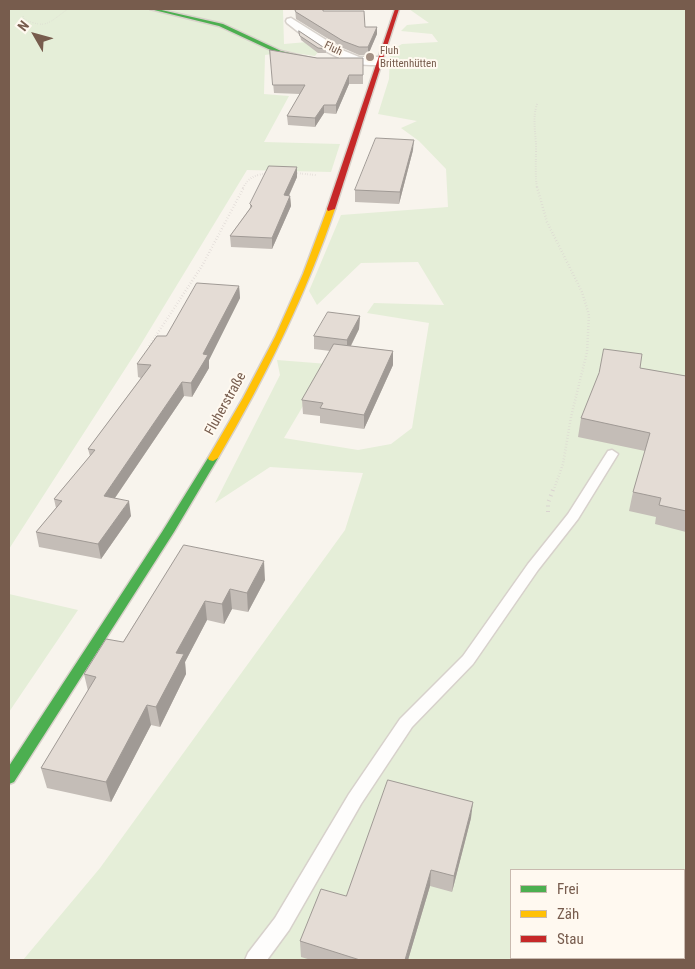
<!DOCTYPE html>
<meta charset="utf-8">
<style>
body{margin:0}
#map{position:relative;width:695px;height:969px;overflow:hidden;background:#f8f4ed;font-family:"Roboto Condensed",sans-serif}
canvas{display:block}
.frame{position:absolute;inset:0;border:10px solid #775c4d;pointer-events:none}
.legend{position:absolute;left:510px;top:869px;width:175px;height:90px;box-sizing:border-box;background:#fff9f0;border:1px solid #c9baaf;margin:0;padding:6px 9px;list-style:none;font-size:15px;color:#775c4d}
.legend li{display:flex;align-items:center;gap:10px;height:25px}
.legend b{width:25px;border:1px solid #c9baaf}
.north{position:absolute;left:10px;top:10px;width:50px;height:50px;-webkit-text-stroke:4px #fff9f0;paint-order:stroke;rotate:308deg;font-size:14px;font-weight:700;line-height:20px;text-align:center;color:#775c4d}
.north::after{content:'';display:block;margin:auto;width:18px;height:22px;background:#775c4d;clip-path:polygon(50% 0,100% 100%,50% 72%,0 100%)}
</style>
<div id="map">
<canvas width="695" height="969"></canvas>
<div class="frame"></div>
<ul class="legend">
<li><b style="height:6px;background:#4caf50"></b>Frei</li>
<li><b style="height:6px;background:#ffc107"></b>Zäh</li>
<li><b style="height:6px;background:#c62828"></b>Stau</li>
</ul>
<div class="north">N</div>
</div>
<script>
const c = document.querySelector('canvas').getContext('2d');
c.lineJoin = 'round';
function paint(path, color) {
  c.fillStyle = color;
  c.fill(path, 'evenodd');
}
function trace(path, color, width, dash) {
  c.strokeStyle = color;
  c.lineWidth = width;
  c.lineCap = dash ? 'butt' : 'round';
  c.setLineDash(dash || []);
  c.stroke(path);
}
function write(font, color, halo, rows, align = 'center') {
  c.font = font + ' "Roboto Condensed",sans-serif';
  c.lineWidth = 4;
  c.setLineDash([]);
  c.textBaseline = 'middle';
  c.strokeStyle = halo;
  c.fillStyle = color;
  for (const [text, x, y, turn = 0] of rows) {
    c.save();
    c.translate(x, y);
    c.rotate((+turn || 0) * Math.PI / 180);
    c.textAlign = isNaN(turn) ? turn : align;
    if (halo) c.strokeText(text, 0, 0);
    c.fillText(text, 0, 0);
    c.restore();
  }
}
const green = new Path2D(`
 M9,9H322L283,10L284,44L307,42L321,48L315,56L287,52L265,55L264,94L289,96L264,142L340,144L331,172L247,170L138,349L9,549Z
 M409,9H686V960H23L100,868L345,530L363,473L270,467L215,503L280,375L277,360L328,364L284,438L358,450L391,444L412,428L429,323L367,313L374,303L444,305L418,262L361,263L317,305L309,291L341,215L448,207L446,169L419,141L401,128L417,121L378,114L389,79L390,51L402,44L438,42L432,34L401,31L407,25L429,23ZM511,870H684V958H511Z
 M9,594L78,610L9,712Z`);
const pathFar3 = new Path2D(`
 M23,16L24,19C47,30 49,22 68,9`);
const pathFar2 = new Path2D(`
 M537,104C532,119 536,133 536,148C536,162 535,174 537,188
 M295,173L316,175
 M243,188C249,176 256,175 269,173`);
const pathFar1 = new Path2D(`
 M537,187L547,222L582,292L589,315L587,352L571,417L563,464L554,489
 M149,346L202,266L244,187`);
const path = new Path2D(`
 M548,512V503L554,487`);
const lane = new Path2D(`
 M612,450L618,454L578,519L538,570L473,664L412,727L361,804L289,930L267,960H245L248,953L275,918L349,794L400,719L463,656L528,564L568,514L608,451Z`);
const street = new Path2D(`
 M291,18L342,50L359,57H380L386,61C382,65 377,65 371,65C339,65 311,42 287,23L286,21L287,19Z`);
const fast = new Path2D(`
 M150,9H157L223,24L281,51L314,59L311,61L277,53L219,26Z
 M213,455L218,458L174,532L14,782L9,784V766L162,532L208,458Z`);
const slow = new Path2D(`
 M328,207L335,209C305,297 265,378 218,458L213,461L209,460L208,458L243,398L275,337L303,274Z`);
const jam = new Path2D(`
 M395,9H399L335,209L328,211L327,209Z`);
const wall = new Path2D(`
 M295,9L323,11L365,27H377V34L368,55H359L343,48L296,19Z
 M299,31L326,49V53H318L301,40Z
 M270,50L317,58H363V84H349L336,114L324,113L315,127L288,125L287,116L300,94L274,93Z
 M413,150L399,204L355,202V190Z
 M297,167V177L289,196H290L291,206L272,249L231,247L230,236L250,208V204Z
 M239,286L240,298L209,360V368L192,397L184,396L115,498L131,516L101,559L39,547L36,532L56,508L54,499L90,456L88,449L141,378L138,377L137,364Z
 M360,316L359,329L351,346L393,351V365L364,429L320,423V416L303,414L302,400L330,351L314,349V336Z
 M640,368L686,376V532L655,524L656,517L629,511L633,492L645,451L578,437L581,418Z
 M184,545L265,580L248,612L232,609L224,624L207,620L185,662L186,674L160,727L151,725L111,802L47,788L41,768L88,691L84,674L123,642Z
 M471,818L452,892L430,886L408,960H311L301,957L300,941Z`);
const shadedWall = new Path2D(`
 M377,27V34L368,55V47Z
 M349,75V84L336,114V105Z
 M324,105V113L315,127V118Z
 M414,140L413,150L399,204L400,192Z
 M297,167V177L284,206V195Z
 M290,196L291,206L272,249V238Z
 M239,286L240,298L209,360V368L192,397L191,383L203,354Z
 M360,316L359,329L347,353V340Z
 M393,351V365L364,429V415Z
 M182,382L184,396L106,511L104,496Z
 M129,501L131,516L101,559L98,544Z
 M264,561L265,580L248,612L247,593Z
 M230,589L232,609L224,624L222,604Z
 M205,601L207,620L185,662L186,674L160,727L156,707L176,653Z
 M147,705L151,725L111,802L106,782Z
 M473,802L471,818L452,892L454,876Z
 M431,870L430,886L408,960H405Z`);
const building = new Path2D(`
 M295,9H323V11H364L365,27H377L368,47H359L343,41L296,12Z
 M299,31L326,49L318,48L300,36Z
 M270,50L317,58H363V75H349L336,105H324L315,118L287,116L305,85H273Z
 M376,138L414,140L400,192L355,190Z
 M269,166L297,167L284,195L290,196L272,238L230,236L252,206L250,204Z
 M197,283L239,286L203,354L208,355L191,383L182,382L104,496L129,501L98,544L36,532L62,501L54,499L95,450L88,449L151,365L137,364L157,336H166Z
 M328,312L360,316L347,340L314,336Z
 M334,344L393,351L364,415L320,408L323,403L302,400Z
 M604,349L642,354L640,368L686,376V511L659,505L661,498L633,492L650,433L581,418L599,373Z
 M184,545L264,561L247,593L230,589L222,604L205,601L176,653L184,654L156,707L147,705L106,782L41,768L96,677L84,674L106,639L123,642Z
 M388,780L473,802L454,876L431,870L405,960H360L300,941L321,889L346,896Z`);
const markers = [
 [370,57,5,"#a49185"]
];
const farStreetnames = [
 ["Fluh",333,49,25]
];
const farPoinames = [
 ["Fluh",380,51],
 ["Brittenhütten",380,64]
];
const streetNames = [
 ["Fluherstraße",226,404,-61]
];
paint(green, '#e5eed8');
trace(lane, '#d7d1cb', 3);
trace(street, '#d7d1cb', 3);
trace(fast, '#d8d1ca', 3);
trace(slow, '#d8d1ca', 3);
trace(jam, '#d8d1ca', 3);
trace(pathFar3, '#dad3d0', 1, [0.5, 2]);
trace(pathFar2, '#dad3d0', 2, [0.5, 2]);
trace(pathFar1, '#dad3d0', 2.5, [0.5, 2.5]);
trace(path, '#dad3d0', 4, [1, 4.5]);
paint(lane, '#fefdfc');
paint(street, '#fefdfc');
paint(fast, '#4caf50');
paint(slow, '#ffc107');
paint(jam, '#c62828');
paint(wall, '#c4bdb7');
paint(shadedWall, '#a09a95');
paint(building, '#e4dcd5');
trace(building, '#a09a95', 1);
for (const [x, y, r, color] of markers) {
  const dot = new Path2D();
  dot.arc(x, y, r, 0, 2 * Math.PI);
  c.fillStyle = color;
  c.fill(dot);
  trace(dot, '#fff9f0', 2);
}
write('11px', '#775c4d', '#fff9f0', farStreetnames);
write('11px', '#775c4d', '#fff9f0', farPoinames, 'left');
write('14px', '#775c4d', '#fff9f0', streetNames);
</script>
